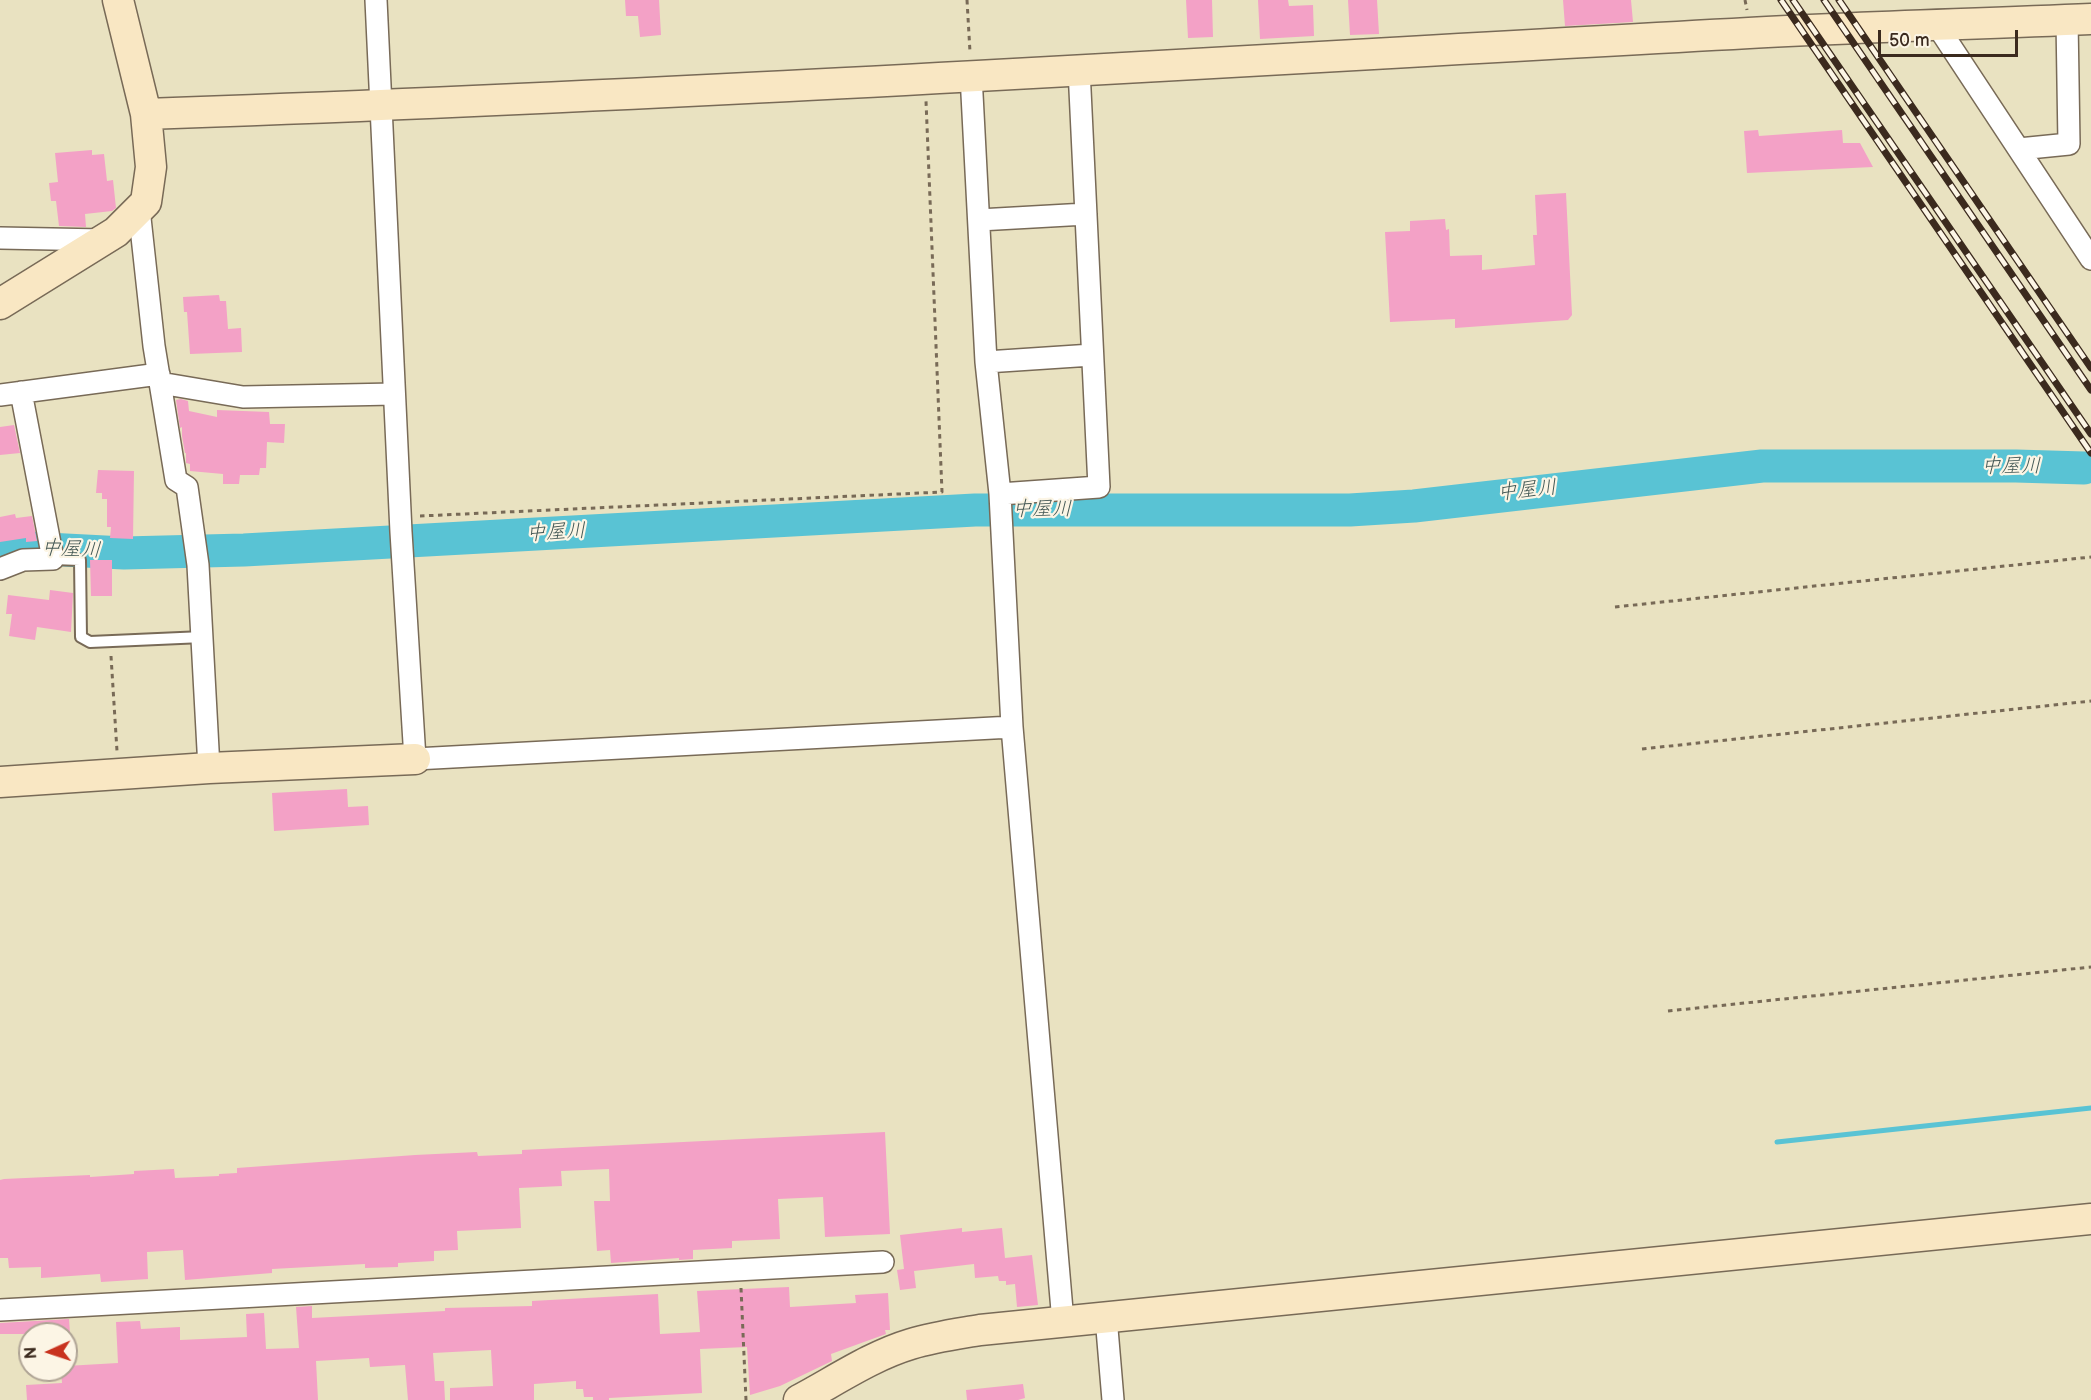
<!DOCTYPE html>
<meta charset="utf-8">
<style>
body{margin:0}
#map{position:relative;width:2091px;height:1400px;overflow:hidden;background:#e9e2c1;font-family:"Balsamiq Sans",sans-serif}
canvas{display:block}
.north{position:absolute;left:18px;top:1322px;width:60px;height:60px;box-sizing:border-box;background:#fcf5e5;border:2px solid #afa495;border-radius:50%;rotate:267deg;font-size:16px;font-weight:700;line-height:24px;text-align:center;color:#3b2a1e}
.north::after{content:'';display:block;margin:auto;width:21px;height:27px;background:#c8321e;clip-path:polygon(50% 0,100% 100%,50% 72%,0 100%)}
.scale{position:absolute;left:1878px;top:30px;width:140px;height:27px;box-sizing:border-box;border:3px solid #3b2a1e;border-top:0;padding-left:8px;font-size:18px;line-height:21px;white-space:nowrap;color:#3b2a1e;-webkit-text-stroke:4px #fcf5e5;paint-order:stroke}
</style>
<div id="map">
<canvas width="2091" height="1400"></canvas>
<div class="north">N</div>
<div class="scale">50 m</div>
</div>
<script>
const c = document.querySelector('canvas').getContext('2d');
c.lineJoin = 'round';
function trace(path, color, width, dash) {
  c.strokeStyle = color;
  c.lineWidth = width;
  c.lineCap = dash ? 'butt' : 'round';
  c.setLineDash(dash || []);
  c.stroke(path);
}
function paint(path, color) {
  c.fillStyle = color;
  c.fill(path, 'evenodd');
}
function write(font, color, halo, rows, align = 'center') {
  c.font = font + ' "Balsamiq Sans","Klee One",sans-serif';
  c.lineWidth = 4.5;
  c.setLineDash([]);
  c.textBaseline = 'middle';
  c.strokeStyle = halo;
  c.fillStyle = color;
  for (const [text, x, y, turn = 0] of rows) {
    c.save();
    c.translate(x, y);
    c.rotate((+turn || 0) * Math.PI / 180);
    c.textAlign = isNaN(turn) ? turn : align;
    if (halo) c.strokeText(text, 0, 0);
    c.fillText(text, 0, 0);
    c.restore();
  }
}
const stream = new Path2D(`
 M1777,1142L2091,1108`);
const river = new Path2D(`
 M0,558L27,548L124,553L244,550L975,510H1350L1414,506L1762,466H2016L2084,468`);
const building = new Path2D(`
 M625,0H659L661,35L640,37L638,16H626Z
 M1186,0H1212L1213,37L1188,38Z
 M1258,0H1288L1289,6L1313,5L1314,36L1260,39Z
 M1348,0H1377L1379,34L1350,35Z
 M1563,0H1631L1633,22L1565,26Z
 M1758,130L1759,136L1842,130L1843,143H1860L1873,167L1747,173L1744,131Z
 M92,150V155L104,154L107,181L113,180L116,208L112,211L85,214L86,227L59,226L56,201H51L49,183L58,182L55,153Z
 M1566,193L1572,315L1568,320L1455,328V319L1390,322L1385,232L1410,231V221L1445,219L1446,230L1449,229L1450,256L1482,255V270L1535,265L1533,235H1537L1535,195Z
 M219,295L220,301H226L228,329L241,328L242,352L190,354L187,312H184L183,297Z
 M181,399L188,401L189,411L217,417V410L269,412L270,424H285L284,443L267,442L266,468H260L259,475H240L239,484H223V474L190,471V464L186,463V453H185L182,436V427L180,428L176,400Z
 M14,425L20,453L0,455V427Z
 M98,470L134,471L133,539L110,538L111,527H107V499H102V493H96Z
 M15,514L16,518L32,516L37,541L26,542V538L0,542V517Z
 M90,560H112V596H91Z
 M50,590L73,593L71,632L37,627L35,640L9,636L12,614H6L8,595L49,600Z
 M347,789L348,807L368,806L369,825L274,831L272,793Z
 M885,1132L890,1234L825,1237L823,1197L778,1199L780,1239L732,1241V1248L693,1250V1259L679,1260V1258L611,1263L610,1250L597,1251L594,1201H610L609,1169L561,1171L562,1186L519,1188L521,1228L457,1231L458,1250L434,1251V1261L398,1263V1267L365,1268V1264L272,1269V1273L185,1280L183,1250L147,1252L148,1279L101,1282L100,1274L41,1278V1267L9,1268L8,1258H0V1180L4,1179L90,1175V1177L134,1174V1171L174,1169L175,1178L219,1176V1174L237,1173V1168L415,1155L477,1152L478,1156L522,1154V1150Z
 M962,1228V1232L1002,1228L1005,1258L1032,1255L1038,1305L1017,1307L1015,1284L1006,1285V1281H999L998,1276L975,1278L974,1264L914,1271L916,1288L900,1290L897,1270L904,1269L900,1235Z
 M789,1287L790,1307L856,1303L855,1295L888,1293L890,1330H885L886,1334L831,1354L832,1361L780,1386L750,1395L747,1347L700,1349L702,1393L609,1398V1400H593V1397H584L583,1389H576V1381L534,1384V1400H450V1388L493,1386L491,1350L433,1353L435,1381H444L445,1400H408L405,1365L370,1367L369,1358L316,1361L318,1400H27L26,1385L62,1383L61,1370H66V1366L118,1363L116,1322L140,1321L141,1329L180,1327V1340L247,1337L246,1314L264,1313L266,1349L299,1348L296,1307L312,1306V1318L445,1311V1308L532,1306V1301L658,1294L660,1334L700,1332L697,1291Z
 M69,1319L70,1334H0V1323Z
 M1023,1384L1025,1398L1018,1400H967L966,1390Z`);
const path = new Path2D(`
 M967,0L970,52
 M1745,0L1747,10
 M420,516L942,492L926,101
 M1615,607L2091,557
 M111,656L117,751
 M1642,749L2091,701
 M1668,1011L2091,967
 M741,1288L746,1400`);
const lane = new Path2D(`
 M53,559L80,560L81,637L90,642L203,637`);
const street = new Path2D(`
 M376,0L401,532L415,759L1012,727L1063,1322
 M1936,24L2091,259
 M971,75L986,362L1000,494L1012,727
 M2019,149L2069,144L2067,20
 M139,209L154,346L176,480L187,487L198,565L209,768
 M979,220L1086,214
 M0,238L103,240
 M986,362L1092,355
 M160,383L243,397L394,394
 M0,395L159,374
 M1000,494L1099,487L1079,69
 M0,569L23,560L53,559L21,392
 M0,1310L883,1262
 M1106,1317L1113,1400`);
const secondary = new Path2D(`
 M146,114C681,96 1215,62 1749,33C1863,27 1977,24 2091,19
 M0,304L116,232L146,202L151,167L146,114L118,0
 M0,782L209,768L415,759
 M799,1400C835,1381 871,1356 911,1344C934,1337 957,1334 980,1330L2091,1219`);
const rail = new Path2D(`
 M1781,0L2091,453
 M1793,0L2091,434
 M1824,0L2091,390
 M1839,0L2091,368`);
const waterNames = [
 ["中屋川",2011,467],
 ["中屋川",1527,491,-6],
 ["中屋川",1042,510],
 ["中屋川",556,533,-3],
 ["中屋川",71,550,3]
];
trace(stream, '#59c3d4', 5);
trace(river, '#59c3d4', 33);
paint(building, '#f3a1c6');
trace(lane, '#786a57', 14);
trace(street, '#786a57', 24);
trace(secondary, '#786a57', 33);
trace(path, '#786a57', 3, [4.5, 4.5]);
trace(lane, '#fff', 10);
trace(street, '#fff', 21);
trace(secondary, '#f9e7c3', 30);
trace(rail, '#3b2a1e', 7);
trace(rail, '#fcf5e5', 4.5, [14]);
write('italic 20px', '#445855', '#fcf5e5', waterNames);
</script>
